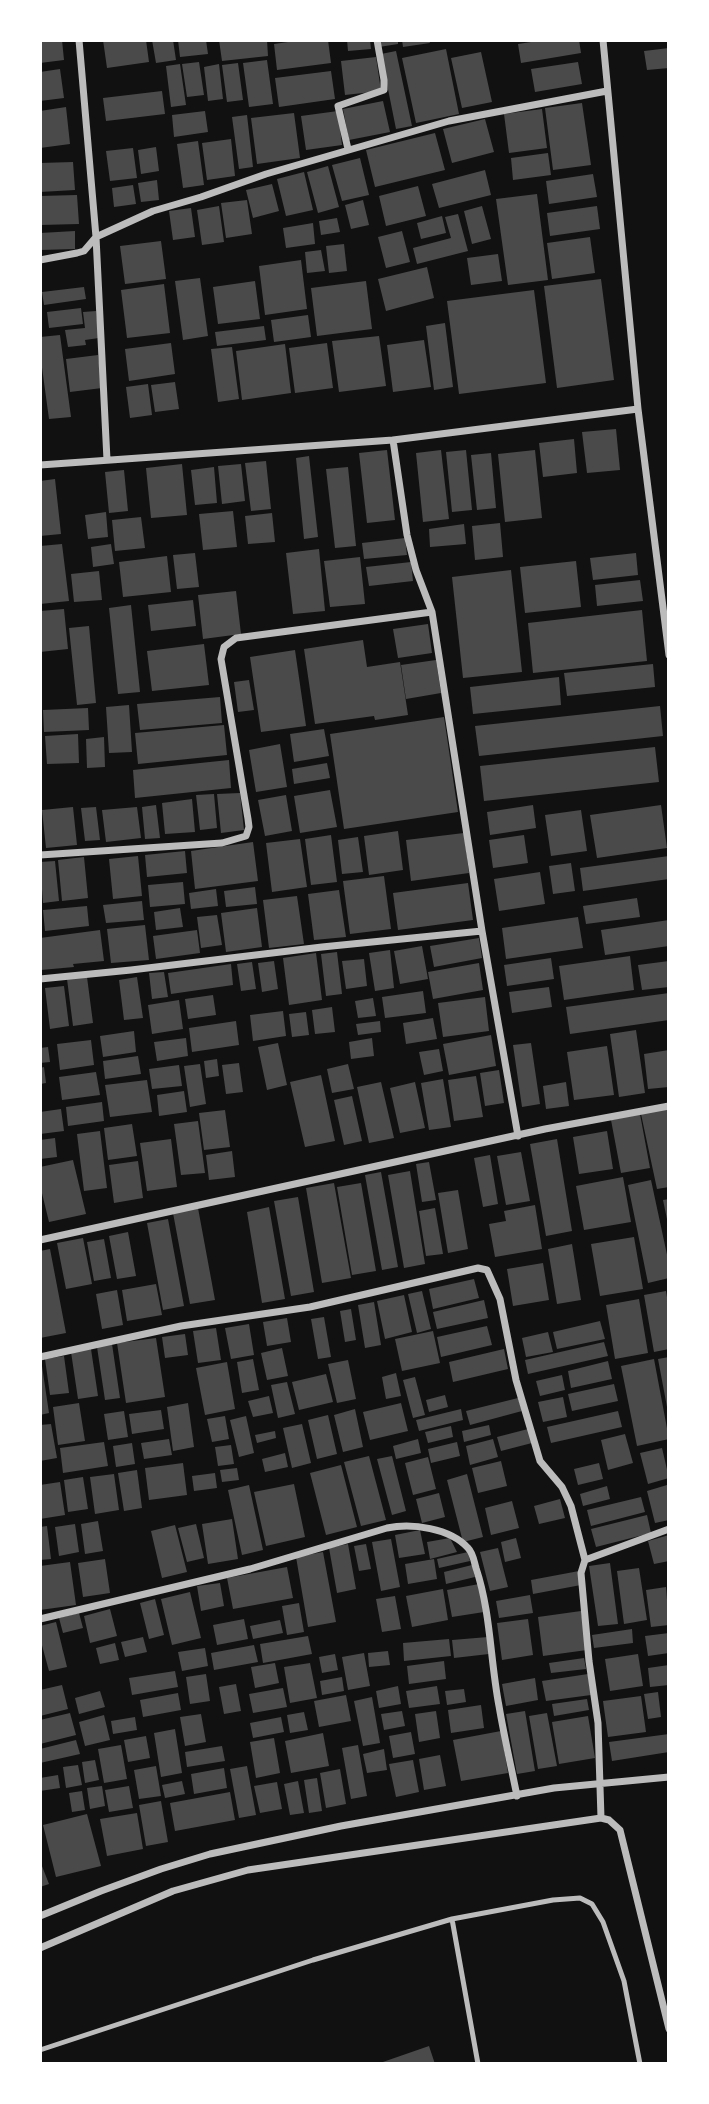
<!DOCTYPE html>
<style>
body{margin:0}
#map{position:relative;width:709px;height:2104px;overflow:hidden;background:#111;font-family:"Fira Sans Condensed",sans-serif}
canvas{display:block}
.frame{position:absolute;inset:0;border:42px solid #fff;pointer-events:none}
</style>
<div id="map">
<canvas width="709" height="2104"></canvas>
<div class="frame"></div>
</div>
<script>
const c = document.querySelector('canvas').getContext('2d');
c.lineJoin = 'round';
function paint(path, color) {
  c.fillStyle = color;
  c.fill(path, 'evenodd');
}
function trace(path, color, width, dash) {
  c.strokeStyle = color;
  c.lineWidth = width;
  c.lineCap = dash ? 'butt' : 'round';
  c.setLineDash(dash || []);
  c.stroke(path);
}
const building = new Path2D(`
 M62,40L64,60L40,63V41Z
 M103,40H146L149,62L107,68Z
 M152,40H173L176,60L156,63Z
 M178,40H206L208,54L180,57Z
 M219,40H267L268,56L222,61Z
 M302,40H328L331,63L277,70L274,44Z
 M347,40H370L371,49L348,51Z
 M378,40H398V44L379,47Z
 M402,40H429L430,43L403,47Z
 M544,40H579L581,53L521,63L518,44Z
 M669,48V68L647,70L644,51Z
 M446,49L459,114L416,123L402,58Z
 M396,51L412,126L396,129L381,54Z
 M481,52L492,102L462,108L451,58Z
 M376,57L381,91L345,95L341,61Z
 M267,60L273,104L249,107L243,63Z
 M199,62L204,95L187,97L182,64Z
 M578,62L582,84L535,92L531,69Z
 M238,63L243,100L227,102L222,65Z
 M180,64L186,105L171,107L166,66Z
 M219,64L223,99L208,101L204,67Z
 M60,69L64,98L40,101V72Z
 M331,71L335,99L279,107L275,78Z
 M162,91L165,114L106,121L103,98Z
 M383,101L390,132L349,140L343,109Z
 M582,103L591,165L553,170L545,108Z
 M66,107L70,144L40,148V111Z
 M542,109L547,148L509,153L504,114Z
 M205,111L208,132L174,137L172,115Z
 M338,111L342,145L306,150L301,116Z
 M294,113L300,158L257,164L251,118Z
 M247,115L253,167L239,169L232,117Z
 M485,119L494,152L452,163L443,129Z
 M435,133L445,170L375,187L366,150Z
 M231,139L235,176L207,180L202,143Z
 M198,141L204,185L183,188L177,144Z
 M156,147L159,171L141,174L138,150Z
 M133,148L137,178L110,181L106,151Z
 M548,153L551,175L513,180L511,158Z
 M360,158L369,195L342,201L332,165Z
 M73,162L75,190L40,192V163Z
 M328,166L339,207L318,213L307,172Z
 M485,170L491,195L439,208L432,184Z
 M304,172L313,210L286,216L277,179Z
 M593,174L597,197L549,204L546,181Z
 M157,180L159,200L141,202L138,183Z
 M272,184L279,211L253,218L246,190Z
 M133,185L136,204L114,207L112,188Z
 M418,186L426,216L386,226L379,196Z
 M537,194L548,280L508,285L496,199Z
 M77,195L79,224L40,225V196Z
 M247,200L252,234L226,238L221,203Z
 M363,200L369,225L351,229L345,205Z
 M219,206L224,242L202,245L197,210Z
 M482,206L491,239L472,244L464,211Z
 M597,206L600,229L550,236L547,213Z
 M191,208L195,237L173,240L169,211Z
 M458,214L468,251L417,264L413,248L451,238L445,217Z
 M442,216L446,233L421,239L417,223Z
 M337,218L340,232L321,235L319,221Z
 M313,223L315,244L286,248L283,228Z
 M75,231V249L40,250V233Z
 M402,231L410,262L386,268L378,237Z
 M590,237L595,273L552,279L547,243Z
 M161,241L166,279L125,284L120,246Z
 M344,244L347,271L329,273L326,246Z
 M321,250L325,271L307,273L305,252Z
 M498,254L502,281L471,285L467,258Z
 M301,260L307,309L265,315L259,266Z
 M427,267L434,298L386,311L378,279Z
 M200,278L208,336L183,340L175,281Z
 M601,279L614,380L557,388L544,286Z
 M255,281L260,319L218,324L213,287Z
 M366,281L372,329L317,336L311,288Z
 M164,284L170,333L127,338L121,290Z
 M84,287L86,299L44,305L42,292Z
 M534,290L546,383L459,394L447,301Z
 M81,308L83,324L49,328L47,312Z
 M96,311L99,338L85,340L86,345L68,347L65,330L85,328L83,312Z
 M308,315L311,337L274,342L271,320Z
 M445,323L453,387L434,390L426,326Z
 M264,326L266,340L217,346L215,332Z
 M60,335L71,417L49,419L40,353V337Z
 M379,336L386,386L339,392L332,341Z
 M424,340L431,387L393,392L387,345Z
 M171,343L175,374L129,381L125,349Z
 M327,343L333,388L295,393L289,348Z
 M285,344L291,393L242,400L236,351Z
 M232,347L239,399L218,402L211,349Z
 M98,355L102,388L70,392L66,359Z
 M175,382L179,409L155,412L151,385Z
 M148,384L152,415L130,418L126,387Z
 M616,429L620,470L587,473L582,432Z
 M574,439L577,473L543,477L539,443Z
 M387,450L395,520L367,523L359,453Z
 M441,450L449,519L423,522L416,453Z
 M466,450L472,510L452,512L446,452Z
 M535,450L542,518L505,522L498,454Z
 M491,453L496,508L477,510L471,455Z
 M309,456L318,537L304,539L296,458Z
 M266,461L271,509L251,511L245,463Z
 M182,464L187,515L151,518L146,468Z
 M241,464L245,501L222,504L218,466Z
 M214,467L217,503L195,505L191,470Z
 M348,467L356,546L335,548L326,469Z
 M124,470L128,511L109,513L105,472Z
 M55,479L61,534L40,536V481Z
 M233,511L237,547L203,550L199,514Z
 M106,512L108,537L88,539L85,515Z
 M272,513L275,542L248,544L245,516Z
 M141,517L145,548L115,551L112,520Z
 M500,523L503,557L475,560L472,526Z
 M464,524L466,544L430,547L429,529Z
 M405,538L407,555L364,559L362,543Z
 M62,544L69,601L40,604V546Z
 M111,544L114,564L93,567L91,547Z
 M319,549L325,611L293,614L286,553Z
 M195,553L199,587L177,589L173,555Z
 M636,553L638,575L593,580L590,558Z
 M167,556L171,592L123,597L119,562Z
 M360,557L365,604L330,607L324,561Z
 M576,561L581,607L525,613L520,567Z
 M411,562L413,581L369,586L366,567Z
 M511,570L522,672L463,678L452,577Z
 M99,571L102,600L74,602L71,574Z
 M640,580L643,601L597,606L595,585Z
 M236,591L241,634L203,639L198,595Z
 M193,600L196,626L151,631L148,605Z
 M131,605L140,692L118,694L109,608Z
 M64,609L68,649L40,652V611Z
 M642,610L647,661L533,673L528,623Z
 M428,624L432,653L398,658L393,629Z
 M89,626L96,703L77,705L69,628Z
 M363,640L367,667L400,662L408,715L375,720L374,716L315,724L304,649Z
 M204,644L209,685L152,691L147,651Z
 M295,650L306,726L261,732L250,657Z
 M436,660L441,693L406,699L401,665Z
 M653,664L655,687L567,696L564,673Z
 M559,677L561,705L473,714L470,687Z
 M249,680L254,710L238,712L234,682Z
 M220,697L222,723L140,730L137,704Z
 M129,705L132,752L109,753L106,707Z
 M660,706L663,736L479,756L475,726Z
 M88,708L89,730L44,732L43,710Z
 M444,717L458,812L344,829L330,734Z
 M224,725L227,755L138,764L135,733Z
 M324,729L329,756L294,762L290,734Z
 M78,734L79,763L47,764L45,736Z
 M104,737L105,767L87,768L86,739Z
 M280,744L287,787L256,792L249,750Z
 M655,747L659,782L484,801L480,766Z
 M229,760L231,788L135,798L133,770Z
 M327,763L330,778L294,784L292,769Z
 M330,790L337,827L300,833L294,796Z
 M240,793L244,830L221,833L217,794Z
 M214,794L217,828L200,830L196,795Z
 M286,795L292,831L265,836L258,800Z
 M192,799L195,832L165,834L162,803Z
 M156,805L160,838L145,839L142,807Z
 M533,805L536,828L490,835L487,812Z
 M661,805L667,848L597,858L590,815Z
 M73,807L77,845L46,848L42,810Z
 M96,807L100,840L85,841L81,808Z
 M137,807L141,838L106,842L102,810Z
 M581,810L587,851L551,856L545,815Z
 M398,831L403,870L369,875L364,836Z
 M464,833L469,873L411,881L406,840Z
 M331,835L337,882L311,885L305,839Z
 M524,835L528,863L493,868L489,840Z
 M358,837L363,872L342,874L338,840Z
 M300,839L307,887L272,892L266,843Z
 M253,842L258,881L195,889L191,851Z
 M185,851L187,873L147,877L145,855Z
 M138,856L142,896L113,899L109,859Z
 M669,856V879L583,891L580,868Z
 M84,857L88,898L62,901L58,860Z
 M55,861L59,901L43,903L40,862Z
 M571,863L575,891L553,894L549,866Z
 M540,872L545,904L499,911L494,879Z
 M384,876L391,929L350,934L343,881Z
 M183,882L185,904L150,907L148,885Z
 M468,883L473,920L398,930L393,893Z
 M255,887L257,904L226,907L224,891Z
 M216,889L218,906L191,909L189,893Z
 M339,890L346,937L314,940L308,894Z
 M297,896L304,944L269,948L263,900Z
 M637,898L640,917L586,924L583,906Z
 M142,901L144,920L106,923L103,905Z
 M87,906L89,926L45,931L43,910Z
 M180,908L183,927L156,930L154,912Z
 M257,908L262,947L226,952L221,913Z
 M217,915L222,945L201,948L197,917Z
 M578,917L583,948L506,959L502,928Z
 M669,920V946L605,955L601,930Z
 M145,925L149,960L111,963L107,929Z
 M100,930L104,961L73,964L74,967L41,970L40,938Z
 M197,930L200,953L156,959L153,936Z
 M479,938L482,958L434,967L430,946Z
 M422,946L428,979L400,984L394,951Z
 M390,950L394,988L375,991L369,953Z
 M337,952L342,994L326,996L321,954Z
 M316,953L322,1000L289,1005L283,958Z
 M630,956L634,990L564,1000L559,966Z
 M551,958L554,979L507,986L504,965Z
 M364,959L367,986L346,989L342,961Z
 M274,961L278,989L262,992L258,963Z
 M669,961V987L642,990L638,965Z
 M252,962L256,989L241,991L237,964Z
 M479,963L483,990L433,999L428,972Z
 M231,964L233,985L171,994L168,973Z
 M164,972L168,997L152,999L149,973Z
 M87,977L93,1023L73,1026L67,979Z
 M137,977L143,1018L124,1020L119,980Z
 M64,986L69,1026L50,1029L45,988Z
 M549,987L552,1007L512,1013L509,992Z
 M423,991L426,1013L385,1018L382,997Z
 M669,993V1020L570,1034L566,1007Z
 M213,995L216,1015L188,1019L185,999Z
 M485,997L489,1031L443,1037L438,1003Z
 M373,998L376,1016L358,1018L355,1001Z
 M179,1000L183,1029L152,1034L148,1005Z
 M332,1007L335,1032L315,1034L312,1010Z
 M283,1011L286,1036L253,1041L250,1015Z
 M306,1012L309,1035L292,1037L289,1014Z
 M433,1018L437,1039L406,1044L403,1023Z
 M236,1021L239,1045L192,1052L189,1028Z
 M380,1021L381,1032L358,1035L356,1024Z
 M636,1030L645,1093L619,1097L610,1034Z
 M134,1031L136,1052L103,1057L100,1036Z
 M491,1035L496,1066L449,1075L443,1044Z
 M186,1038L188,1056L157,1061L154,1042Z
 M372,1038L374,1056L351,1059L349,1042Z
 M91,1040L94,1065L60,1070L57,1044Z
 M278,1043L287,1085L267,1090L258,1047Z
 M531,1043L540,1104L522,1107L513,1045Z
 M607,1046L614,1095L574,1100L567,1052Z
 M48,1047L50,1062L40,1063V1048Z
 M439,1049L443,1071L424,1075L419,1052Z
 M669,1050V1087L648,1089L644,1054Z
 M138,1056L141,1074L105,1079L103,1061Z
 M217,1059L219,1076L206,1078L204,1061Z
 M239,1063L243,1092L226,1094L222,1065Z
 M200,1064L206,1104L190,1107L184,1066Z
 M348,1064L354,1089L332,1093L327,1069Z
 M179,1065L182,1086L152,1089L149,1069Z
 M44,1067L46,1083L40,1084V1068Z
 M499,1070L504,1103L485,1106L480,1073Z
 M96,1072L100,1095L62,1100L59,1077Z
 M321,1075L335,1141L305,1147L290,1082Z
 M476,1076L483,1117L454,1121L448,1080Z
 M443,1079L451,1127L429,1130L421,1083Z
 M147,1080L152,1112L110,1117L105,1085Z
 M381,1082L394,1138L369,1143L357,1087Z
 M415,1082L425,1128L400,1133L390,1088Z
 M566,1082L569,1106L546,1109L543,1086Z
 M184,1091L187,1112L159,1116L157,1095Z
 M352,1096L362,1141L344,1145L334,1100Z
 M102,1102L104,1121L68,1126L66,1107Z
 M669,1108V1187L657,1189L641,1114Z
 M61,1109L64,1131L40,1134V1112Z
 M225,1110L230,1147L204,1150L199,1113Z
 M640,1114L650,1168L621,1173L611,1120Z
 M198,1121L205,1173L181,1175L174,1124Z
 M132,1124L137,1156L108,1160L104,1128Z
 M100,1131L107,1188L84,1191L77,1134Z
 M607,1131L613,1169L579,1174L573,1137Z
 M55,1138L57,1157L40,1159V1140Z
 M171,1139L177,1187L147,1191L140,1143Z
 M557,1139L572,1231L546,1236L530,1144Z
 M232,1151L235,1177L209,1180L206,1155Z
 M521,1152L530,1201L506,1205L497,1156Z
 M490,1155L498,1204L483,1207L474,1158Z
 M73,1160L86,1214L49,1222L40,1185V1167Z
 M138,1161L143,1198L114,1203L109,1165Z
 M429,1162L436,1200L422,1202L416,1164Z
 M410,1171L425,1264L404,1268L388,1175Z
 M381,1172L398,1267L382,1270L365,1175Z
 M623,1177L631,1222L584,1230L576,1186Z
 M651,1180L669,1264V1278L648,1283L628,1185Z
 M334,1183L351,1278L322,1283L306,1188Z
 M361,1183L376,1271L352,1275L337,1187Z
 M458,1190L468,1249L448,1253L438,1193Z
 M298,1197L314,1292L291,1296L274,1201Z
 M669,1199V1224H668L663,1200Z
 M535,1205L542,1249L495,1257L489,1224L506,1221L504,1211Z
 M269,1207L285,1299L262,1303L247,1212Z
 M198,1208L215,1300L190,1304L173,1213Z
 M435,1208L443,1254L426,1256L419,1211Z
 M168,1219L184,1306L163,1310L147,1223Z
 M128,1232L136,1276L117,1279L109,1236Z
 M634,1237L643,1289L600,1296L591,1244Z
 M83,1238L92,1284L66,1289L57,1243Z
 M104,1239L111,1278L94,1281L87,1242Z
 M572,1244L581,1300L557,1304L548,1249Z
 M50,1249L66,1333L40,1338V1251Z
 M543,1263L549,1300L513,1306L507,1269Z
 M474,1279L479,1298L433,1309L429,1289Z
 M156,1284L162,1315L127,1321L122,1290Z
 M117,1290L123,1325L102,1329L96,1294Z
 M422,1291L431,1329L417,1333L408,1294Z
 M666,1291L669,1310V1349L654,1352L644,1295Z
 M404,1295L412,1332L385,1339L377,1301Z
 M639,1299L648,1353L615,1359L606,1305Z
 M484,1300L488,1318L437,1329L433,1312Z
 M374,1302L381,1345L365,1348L358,1305Z
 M351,1309L356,1340L345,1342L340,1311Z
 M324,1317L331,1357L318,1359L311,1319Z
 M287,1318L291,1342L267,1346L263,1322Z
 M600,1321L605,1339L557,1349L553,1332Z
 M249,1324L254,1355L231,1359L225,1328Z
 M487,1326L492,1345L441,1357L437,1337Z
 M216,1328L221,1360L198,1363L193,1331Z
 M433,1331L440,1363L402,1371L395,1339Z
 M548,1332L553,1352L526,1357L522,1338Z
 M185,1334L188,1355L165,1358L162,1337Z
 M156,1338L165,1397L126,1403L117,1343Z
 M604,1342L608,1356L528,1374L525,1360Z
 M112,1344L120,1398L105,1400L97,1347Z
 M282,1348L288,1376L267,1380L261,1353Z
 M91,1349L98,1396L78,1399L71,1352Z
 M504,1349L508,1369L453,1382L449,1362Z
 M64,1356L69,1393L50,1395L45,1359Z
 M669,1357V1407H667L658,1359Z
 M253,1359L259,1390L242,1393L237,1362Z
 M654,1359L669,1439L637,1446L621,1366Z
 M348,1360L356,1399L337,1403L328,1364Z
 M608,1361L612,1379L571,1388L568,1371Z
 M227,1362L235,1409L205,1415L196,1368Z
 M40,1366H42L49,1413L40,1415Z
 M396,1373L401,1396L386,1399L382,1377Z
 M326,1374L333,1402L299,1410L292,1382Z
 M562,1375L565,1390L540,1396L536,1381Z
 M415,1377L425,1415L413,1418L403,1380Z
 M287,1382L295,1414L278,1418L271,1385Z
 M614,1384L618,1401L572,1411L568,1394Z
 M445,1395L448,1407L429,1412L426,1400Z
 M269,1396L273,1413L253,1417L248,1401Z
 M563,1397L567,1417L543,1422L538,1402Z
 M518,1398L522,1411L470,1425L466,1411Z
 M79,1403L85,1441L58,1445L53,1407Z
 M188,1403L194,1447L173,1451L167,1407Z
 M401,1403L408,1431L370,1440L363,1412Z
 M355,1409L363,1447L343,1452L334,1415Z
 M461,1409L463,1420L419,1431L416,1420Z
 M161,1410L164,1429L132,1434L129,1414Z
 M124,1411L128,1437L108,1440L104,1414Z
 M618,1411L622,1427L551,1443L547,1427Z
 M328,1415L337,1454L317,1459L308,1420Z
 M225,1416L229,1439L212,1442L207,1419Z
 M246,1416L254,1453L239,1457L230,1420Z
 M51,1424L57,1458L40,1461V1425Z
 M302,1424L311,1463L292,1468L283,1428Z
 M489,1425L491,1435L464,1442L462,1431Z
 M451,1426L453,1437L428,1443L425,1432Z
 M528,1429L532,1443L501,1451L497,1437Z
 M275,1431L276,1438L257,1443L255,1435Z
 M625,1434L633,1463L608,1470L601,1440Z
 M169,1439L172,1455L144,1459L141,1443Z
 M418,1439L421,1453L396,1459L393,1446Z
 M493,1439L498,1457L470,1465L466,1446Z
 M104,1442L108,1466L63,1473L60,1448Z
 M457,1442L460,1456L431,1463L428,1449Z
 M132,1443L135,1464L116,1467L113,1446Z
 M231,1445L234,1464L218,1466L215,1447Z
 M662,1448L669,1478L648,1484L640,1453Z
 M285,1453L288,1467L265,1472L262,1459Z
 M369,1456L386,1520L361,1526L344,1462Z
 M392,1456L406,1511L392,1515L377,1459Z
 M428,1457L436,1489L413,1495L405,1463Z
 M501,1461L507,1486L478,1493L472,1468Z
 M183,1463L187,1495L149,1500L145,1468Z
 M599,1463L603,1479L578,1485L574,1469Z
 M341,1465L357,1527L326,1535L310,1473Z
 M237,1468L239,1480L222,1482L220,1470Z
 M137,1470L142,1508L124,1511L118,1473Z
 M215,1473L217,1488L194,1491L192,1476Z
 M114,1474L119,1510L95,1514L90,1477Z
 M467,1474L483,1537L463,1542L447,1480Z
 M83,1477L88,1509L68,1512L64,1480Z
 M60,1482L65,1515L40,1519V1485Z
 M294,1484L305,1537L266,1546L254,1492Z
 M249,1485L263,1550L242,1555L228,1490Z
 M667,1485L669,1520L655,1523L647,1491Z
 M607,1486L610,1499L583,1506L580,1494Z
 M439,1493L445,1517L422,1523L416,1499Z
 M641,1497L645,1512L591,1526L587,1510Z
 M560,1499L565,1518L539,1524L534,1506Z
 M512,1501L519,1528L491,1535L485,1508Z
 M647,1515L651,1533L596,1547L591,1529Z
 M232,1519L238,1559L208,1564L202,1524Z
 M98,1521L103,1551L85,1554L81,1524Z
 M75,1524L79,1552L59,1556L55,1527Z
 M196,1524L204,1558L187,1562L178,1528Z
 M175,1525L187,1572L162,1578L151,1531Z
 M47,1526L51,1559L40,1560V1527Z
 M420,1530L425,1554L399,1558L395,1535Z
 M669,1535V1561L654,1564L648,1541Z
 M450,1538L457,1552L430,1559L427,1542Z
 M516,1538L521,1558L505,1562L501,1542Z
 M391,1539L400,1587L381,1591L372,1542Z
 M348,1544L356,1589L337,1593L329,1548Z
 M366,1544L371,1569L359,1571L354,1546Z
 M498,1548L508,1587L490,1591L480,1552Z
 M323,1552L336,1622L308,1627L296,1557Z
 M468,1552L470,1561L439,1568L437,1559Z
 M105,1559L110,1593L83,1597L78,1563Z
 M434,1559L437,1579L408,1584L405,1564Z
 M70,1562L76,1605L40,1610V1566Z
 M610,1563L618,1624L598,1626L589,1566Z
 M472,1565L475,1577L446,1584L444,1572Z
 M287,1567L293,1598L233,1609L227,1578Z
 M639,1568L647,1620L624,1624L617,1571Z
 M579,1571L581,1585L533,1594L531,1580Z
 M220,1583L224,1606L201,1611L197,1586Z
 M479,1584L484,1612L452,1617L447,1590Z
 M666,1587L669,1625L651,1627L646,1590Z
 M443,1589L448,1620L412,1627L406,1596Z
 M190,1592L201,1638L172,1645L161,1599Z
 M530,1595L533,1613L499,1618L496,1601Z
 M395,1596L401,1629L382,1632L376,1599Z
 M155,1599L164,1635L149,1639L140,1603Z
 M299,1603L304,1632L287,1635L282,1606Z
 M110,1609L117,1636L90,1643L84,1616Z
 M581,1611L587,1650L543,1656L538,1617Z
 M79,1613L83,1628L63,1633L59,1618Z
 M244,1619L248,1639L217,1645L213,1625Z
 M528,1619L533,1655L502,1660L497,1623Z
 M280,1620L283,1633L253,1639L250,1626Z
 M56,1622L67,1667L49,1671L40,1638V1626Z
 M632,1629L633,1643L594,1648L592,1635Z
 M669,1633V1653L648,1656L645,1636Z
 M308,1636L312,1654L263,1663L260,1644Z
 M143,1637L147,1652L125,1657L121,1642Z
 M488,1637L489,1654L454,1658L452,1640Z
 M449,1639L451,1656L404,1661L403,1643Z
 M115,1643L119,1660L100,1664L96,1648Z
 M254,1645L258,1662L214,1670L211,1653Z
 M205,1648L208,1666L182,1671L178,1652Z
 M388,1651L390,1665L369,1667L368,1653Z
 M364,1653L370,1686L348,1690L342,1657Z
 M335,1654L338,1670L322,1673L319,1657Z
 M638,1654L643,1686L610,1691L605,1659Z
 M584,1658L586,1669L551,1673L549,1663Z
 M444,1661L446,1679L409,1684L407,1666Z
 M275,1663L279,1683L255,1688L251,1667Z
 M310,1663L317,1698L290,1703L284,1667Z
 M669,1665V1685L650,1687L648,1668Z
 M175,1671L178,1687L132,1695L129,1678Z
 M206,1674L210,1701L190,1704L186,1677Z
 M588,1674L591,1695L546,1701L542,1681Z
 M342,1677L344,1691L322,1695L320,1681Z
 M535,1678L538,1700L506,1706L502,1684Z
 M236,1684L241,1711L224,1714L219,1687Z
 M62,1685L68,1709L40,1716V1690Z
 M398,1686L401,1704L379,1708L376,1691Z
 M437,1686L440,1704L409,1708L406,1691Z
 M283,1688L287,1707L253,1713L249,1694Z
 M464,1689L466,1702L447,1705L445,1691Z
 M100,1691L105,1707L79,1714L75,1698Z
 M658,1692L661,1717L648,1719L644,1694Z
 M178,1693L181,1710L143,1717L140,1700Z
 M346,1695L351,1721L319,1727L314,1701Z
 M641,1696L646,1732L608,1737L603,1701Z
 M372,1697L380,1743L363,1746L354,1701Z
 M587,1699L589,1710L554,1716L552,1704Z
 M481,1705L484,1728L451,1733L448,1710Z
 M402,1711L405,1726L384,1730L381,1714Z
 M436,1711L440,1738L419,1742L415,1714Z
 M525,1711L535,1771L517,1774L506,1714Z
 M304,1712L308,1730L290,1733L287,1715Z
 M70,1713L76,1735L40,1744V1720Z
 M547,1713L557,1766L538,1769L529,1716Z
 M201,1714L206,1742L185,1746L180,1717Z
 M104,1715L110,1740L85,1746L79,1722Z
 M588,1716L595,1758L559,1764L552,1722Z
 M135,1717L137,1730L113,1734L111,1721Z
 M281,1717L284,1732L253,1738L250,1723Z
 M175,1729L182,1773L161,1777L154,1733Z
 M501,1731L508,1773L461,1781L453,1740Z
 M411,1732L415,1754L393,1758L389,1736Z
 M323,1733L329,1766L291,1773L285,1741Z
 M669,1734V1752L612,1761L609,1742Z
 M146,1736L150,1758L128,1762L124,1740Z
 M274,1738L280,1773L256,1778L250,1742Z
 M76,1740L80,1754L40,1763V1749Z
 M121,1745L127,1779L104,1783L98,1749Z
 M358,1745L367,1796L351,1799L342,1748Z
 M222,1746L225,1761L187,1767L185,1752Z
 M384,1749L387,1770L367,1773L363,1754Z
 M440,1755L446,1786L424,1790L419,1759Z
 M95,1760L99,1780L85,1783L82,1762Z
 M413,1760L419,1792L396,1797L389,1764Z
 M78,1765L82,1785L66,1788L63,1767Z
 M156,1766L161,1796L139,1799L134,1770Z
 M247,1766L256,1815L239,1818L230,1769Z
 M224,1768L227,1788L194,1794L191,1774Z
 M340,1769L346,1804L326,1808L320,1773Z
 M58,1775L60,1788L40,1791V1778Z
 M317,1778L322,1811L309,1813L304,1780Z
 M182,1781L185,1794L165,1798L162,1785Z
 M298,1781L304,1813L290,1815L284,1784Z
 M277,1782L282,1809L260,1813L254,1786Z
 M102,1786L105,1806L90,1809L87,1788Z
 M129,1786L133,1808L109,1812L105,1790Z
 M82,1791L85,1810L72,1812L69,1793Z
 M230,1792L235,1820L175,1831L170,1803Z
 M161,1801L168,1842L146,1846L139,1805Z
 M137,1813L143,1849L107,1856L100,1819Z
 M87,1814L101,1866L56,1877L43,1825Z
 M40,1861L49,1884L40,1887Z
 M429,2046L435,2064H380V2063Z`);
const service = new Path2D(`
 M452,1919L478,2064
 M40,2050L313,1960L452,1919L553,1900L580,1898L592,1904L603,1922L624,1981L640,2064`);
const minor = new Path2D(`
 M79,40L96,237L107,460
 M603,40L638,409L669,655
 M348,149L338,106L384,90V80L377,40
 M40,260L77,253L84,251L96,237L153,211L201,197L266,174L449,121L607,91
 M393,440L407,535L416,570L432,612L482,931L518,1136
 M40,465L393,440L638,409
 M40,855L222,843L246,836L249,827L248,819L221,659L224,647L236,638L432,612
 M40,979L131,970L322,947L482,931
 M40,1240L545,1129L669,1106
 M40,1357L181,1326L310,1307L478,1268L487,1270L500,1299L516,1380L540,1461L562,1487L571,1506L585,1560
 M40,1619L250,1569L387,1528C412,1523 450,1528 468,1548C473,1553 474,1561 476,1568C491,1613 490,1659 499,1706C504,1736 511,1766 517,1796
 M601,1818L598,1723L589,1661L581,1573L585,1560L669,1529
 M40,1916L101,1891L161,1869L210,1854L341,1826L554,1788L669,1777
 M40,1948L173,1891L248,1870L601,1818L609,1820L620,1830L669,2029`);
paint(building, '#4a4a4a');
trace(service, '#bcbcbc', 5);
trace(minor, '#bcbcbc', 7);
</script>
